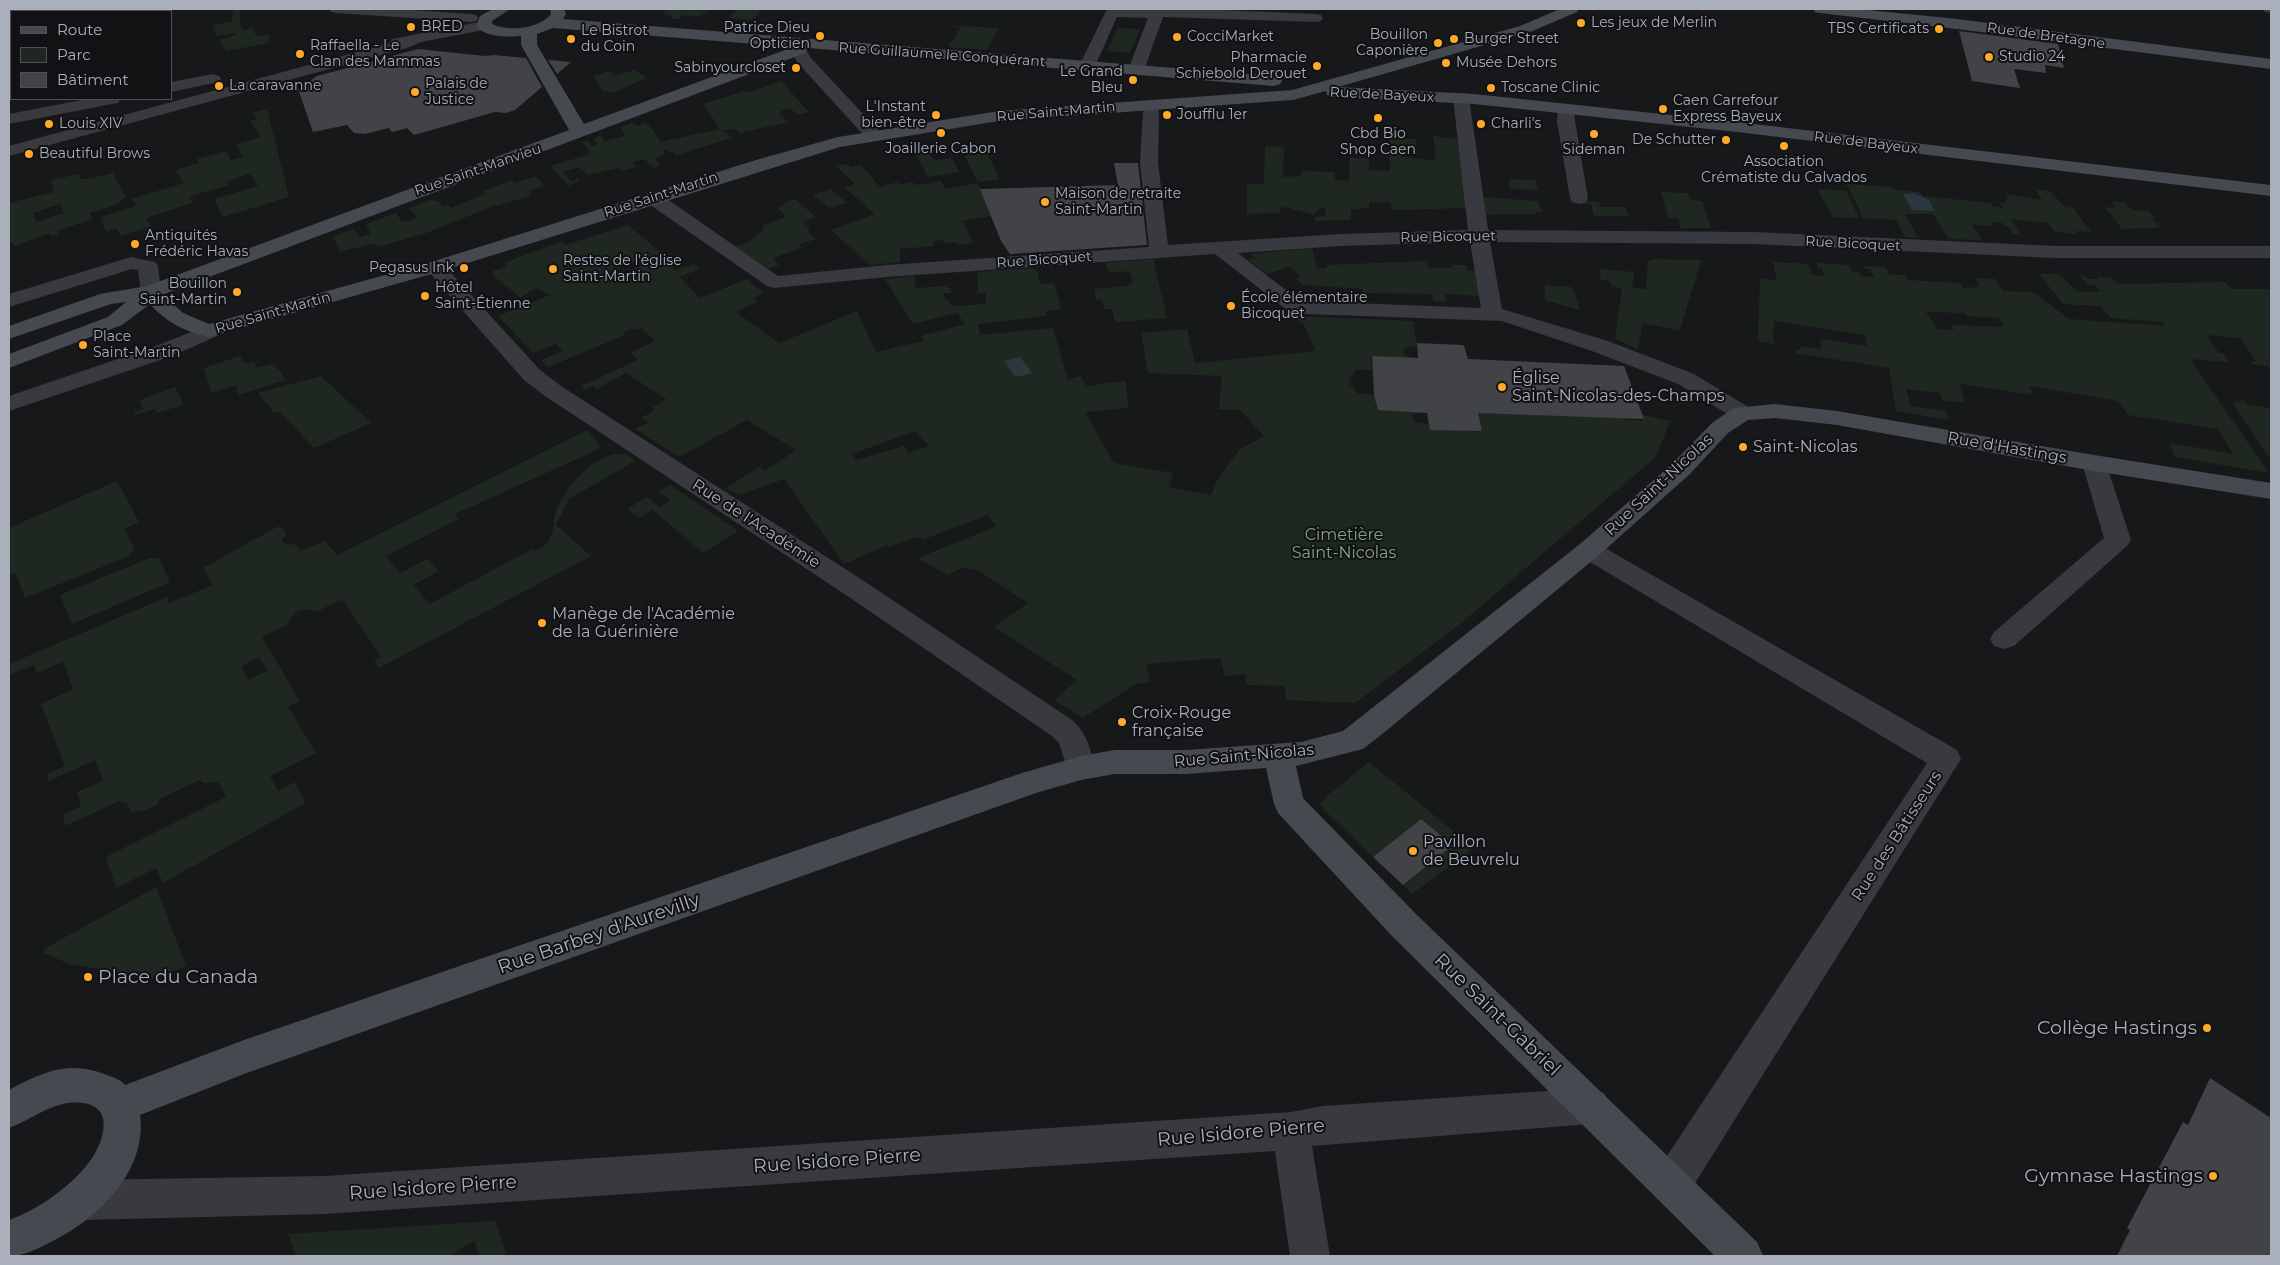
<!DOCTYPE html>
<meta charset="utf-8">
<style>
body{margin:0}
#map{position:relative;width:2280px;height:1265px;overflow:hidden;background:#17181a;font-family:Montserrat,sans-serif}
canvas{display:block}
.frame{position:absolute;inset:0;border:10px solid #a9afbb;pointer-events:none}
.legend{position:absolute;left:10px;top:10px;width:162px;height:90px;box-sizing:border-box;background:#121215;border:1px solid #4e5157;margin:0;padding:6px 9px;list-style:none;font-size:15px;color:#a9afbb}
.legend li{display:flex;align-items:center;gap:10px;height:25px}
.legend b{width:25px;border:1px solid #4e5157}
</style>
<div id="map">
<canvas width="2280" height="1265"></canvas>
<div class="frame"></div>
<ul class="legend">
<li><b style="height:6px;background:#46494f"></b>Route</li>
<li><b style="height:14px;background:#1f2820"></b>Parc</li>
<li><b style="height:14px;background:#414347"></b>Bâtiment</li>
</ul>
</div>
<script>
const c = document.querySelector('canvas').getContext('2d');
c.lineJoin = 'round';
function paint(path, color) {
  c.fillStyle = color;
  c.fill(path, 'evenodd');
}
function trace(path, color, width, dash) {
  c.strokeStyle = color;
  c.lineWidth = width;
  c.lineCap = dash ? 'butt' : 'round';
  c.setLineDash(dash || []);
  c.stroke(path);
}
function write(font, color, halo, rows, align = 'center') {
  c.font = font + ' Montserrat,sans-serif';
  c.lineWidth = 4;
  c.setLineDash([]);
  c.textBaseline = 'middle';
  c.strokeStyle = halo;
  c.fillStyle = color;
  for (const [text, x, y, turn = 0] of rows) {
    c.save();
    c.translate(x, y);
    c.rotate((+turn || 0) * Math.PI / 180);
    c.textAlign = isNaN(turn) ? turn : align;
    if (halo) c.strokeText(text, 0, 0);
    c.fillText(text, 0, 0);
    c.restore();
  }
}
const green = new Path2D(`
 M669,9H709L701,16L683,15L679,19H672L671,15L663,14Z
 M738,9H763L752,20L728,18Z
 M233,10H240V23L243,30L252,28L257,37L269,34V43L226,51L219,40L235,35V33L217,36L212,25L232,22Z
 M941,25L999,28L987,50L948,47L961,27Z
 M1118,28L1140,29L1130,53L1107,51Z
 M635,70L647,78L612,93L607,91L603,92L593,76L610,71L615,76Z
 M781,81L809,112L798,115L790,108L779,112L788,122L740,133L735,129L723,130L732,138L676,155L674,152L669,153L666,149L663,150L665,154L654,159L660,165L654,168L644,159L632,162L636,167L622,171L618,168L588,175L579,167L563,172L571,181L577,179L579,181L568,186L550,166L591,154L582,142L587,140L592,146L598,144L594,138L600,135L605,141L625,136L621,127L632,123L637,126L646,122L661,142L720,129L703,104L745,91L748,93Z
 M267,109L289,197L223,217L214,199L258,186L250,173L227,182L229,185L190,196L192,203L146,218L151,226L120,236L117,228L106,232L101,217L136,206L132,199L184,183L175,170L199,163L197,159L226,151L231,160L243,157L236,144L261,137L250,121L257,119L253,113Z
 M1433,136L1459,139L1469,208L1391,210V203L1369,202V208L1351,209V220L1316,221L1314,217L1326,216L1325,208H1320L1314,215L1286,207L1280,208L1279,213L1247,214V184H1264L1265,146L1284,147L1283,177L1301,176L1302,171L1335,172V180L1349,181L1350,158H1369V170L1390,171L1389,138L1416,139L1417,149L1401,148V157L1433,160L1436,157Z
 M925,146L934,161L952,158L959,172L928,177L912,148Z
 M986,150L999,179L978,182L963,153Z
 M848,164L851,167L861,165L880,187L897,182L900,185L913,182L915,185L941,181L945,189L978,183L991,216L962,221L974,243L957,245V242L945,243L942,240L934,241L933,246L900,249V262L870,265L831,230L875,214L845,188L855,184L836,166Z
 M113,173L126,198L120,200L118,204L90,213L92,219L57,231L59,234L51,236L49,233L15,246L9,240V203L54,192L51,180L79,174L80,179H88ZM60,204L64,213L36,222L33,213Z
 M536,176L544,186L529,191L532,195L497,206L496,205L426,233L377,247L375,243L340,252L333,237L353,229L360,237L371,234L366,224L396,213L402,222L417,218L409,208L429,200L438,201L444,207L448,205L451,208L485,194L483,191L512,180L515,183Z
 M1509,179L1536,180L1538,190L1509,189Z
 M1847,184L1891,187L1892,189L1920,192L1923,196L1991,203L1993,207L2003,208L2000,202L2007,203L2005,199H2008L2006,194L2042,200L2035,189L2050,191L2065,207L2073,208L2091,232L2075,231L2077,234L2055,232L2048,223L2011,219L2020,234L2012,233L2008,226L2004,225L2003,223L1991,222L1993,226L1972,225L1982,240L1948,239L1933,214H1905L1918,238L1905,237L1896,220L1863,218Z
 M831,189L847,203L829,208L813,195Z
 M1817,189L1846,191L1859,218L1833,217Z
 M1661,192L1688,193L1691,200L1702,201L1711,228H1680L1679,219L1668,218Z
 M1482,197L1538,201L1542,212H1536V214L1484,215Z
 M795,199L816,217L803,222L810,229L808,232L816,239L799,245L802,248L773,258L779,265L769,269L734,246L745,244L763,230V225L786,217L778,208L783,206L785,202Z
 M1577,201L1599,202L1600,207H1625L1629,216H1594L1591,204L1578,203Z
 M2111,201L2124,202L2132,210L2148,211L2156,219H2152L2162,228L2122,229L2105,207L2116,208Z
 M628,225L659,251L675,270L694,264L700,269L680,277L700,298L747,279L749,281L764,293L754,298L758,301L736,312L779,343L857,311L876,352L923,341L921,336L965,324L957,313L913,324L885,279L915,276V288L947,286V288H951V293H942L952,306L986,304V293H978L977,272L1033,268L1037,270L1040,284L1054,283L1061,309L1046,311L1047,316L978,324L980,335L1053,328L1068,380L1080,376L1087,386L1126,381L1128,408L1085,412L1114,463L1173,473L1168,487L1211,495L1217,481L1239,450L1264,436L1240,410L1219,409L1222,376L1148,373L1141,333L1187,329L1195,363L1316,351L1304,325L1293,316L1413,321L1417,347L1409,346L1403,350V353L1411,358L1372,356L1370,360L1372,361L1371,370H1356L1352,377H1348L1351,380V385L1348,386L1353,387L1358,394C1370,393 1376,394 1377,405H1375L1376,408L1418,412L1412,416L1416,422L1452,429L1453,431H1457V429L1478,432L1475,412L1619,417L1627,420V419L1642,421L1644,419L1640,414L1670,421L1656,457L1460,624L1355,703L1286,700L1285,686L1246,685V674L1225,676L1220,658L1146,664L1150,682L1136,684L1083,718L1054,700L1077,680L994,627L1028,603L976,569L962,568L947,575L918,558L997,526L987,515L922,540L921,537H916L888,547L887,545L844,564L784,479L738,495L726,488L759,467L765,471L796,450L747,420L679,457L635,429L648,423L641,418L655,410L652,408L666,399L626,373L597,389L593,386L586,390L581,386L638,360L630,353L655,341L642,328L637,330L632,328L624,332L625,335L548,367L541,360L563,351L556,344L533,353L498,316L550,295L536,288L520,298C511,288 498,282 491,272L507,266L504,263L562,241L565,245ZM637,260L643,265L609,279L603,274ZM915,431L929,446L909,453L904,446L856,460L852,454Z
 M1312,248L1317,268H1327L1326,265L1427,261L1428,268H1452V265H1466L1468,271H1477L1480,296L1445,294L1446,302L1433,301L1432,294L1363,293L1362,289L1303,285L1295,278L1301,276L1289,267L1267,274L1247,259L1255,258L1250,254Z
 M1153,259L1167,318L1115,322L1112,309H1104L1102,299L1096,300L1094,289L1126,286L1133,282L1129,271L1109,273L1106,263Z
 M1653,259L1701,260L1680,331L1643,323L1638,349L1615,339L1622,288L1612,287L1609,281L1601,280L1599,269L1634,272L1632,288L1646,289L1648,261Z
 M1773,262L1808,264L1812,275L1824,276L1822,268H1818L1817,263L1849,265L1853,272H1859L1861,276L1874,277L1870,269H1865L1863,266L1885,267L1890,275H1905L1908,280L1959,283L1963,288L1980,287L1976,278L1995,279L2003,291L2033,292L2069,319L2165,326L2163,322L2111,318L2101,306L2063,304L2039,274H2059L2078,292H2100L2094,285H2088L2079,275H2083L2087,279H2099L2096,275L2101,277L2112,278L2118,284L2225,282L2231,289H2271V371L2268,366L2252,364L2250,361H2256L2240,338L2206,335L2219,353H2223L2229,362L2190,359L2269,473L2175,457L2170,443L2233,454L2218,429L2128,415L2118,401L2029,386L2034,395L1960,384L1965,403L1942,400L1940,393L1906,389L1911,406L1946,411L1949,420L1896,411L1889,368L1796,353V349L1801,350L1800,346L1821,349L1820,339L1867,346L1865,335L1774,321V330L1772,331L1774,344L1758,341L1760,279L1777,280ZM1926,312L1965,313L1967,316L1999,318L2004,327L1951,325L1954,330L1937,329Z
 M1545,285L1572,287L1580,310L1545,300Z
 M240,356L244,363L254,362L257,368L272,364L280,371L285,380L239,395L236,385L211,393L204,368Z
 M321,376L371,423L314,448L280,412L274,413L258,393Z
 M175,387L184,405L157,413L156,409L135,415L134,412L143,409L140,400Z
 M2244,400L2247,405L2271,408V460L2232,403Z
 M587,430L600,445L597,450L455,514L459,519L386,556L400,573L427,559L439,571L413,585L430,604L532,549L534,552C540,548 545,546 549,540C555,531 553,524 555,514C561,491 596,450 623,454C628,454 631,458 635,461L569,499L556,525L591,556L379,668L374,661L381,657L342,599L316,612L306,609L298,611L289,619V624L262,637L300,701L288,707L316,753L270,776L278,791L295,782L305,803L163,883L156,868L116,888L106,857L226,797L218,781L212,783H202L201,779L158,800L159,803L140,813L139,810L131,813L127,803L119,801L65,826L63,815L81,806L77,792L103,781L95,760L49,781L46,775L65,766L41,704L73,689L63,662L37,673L34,665L9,675V664L167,597L169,603L213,585L203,568L277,527H281L287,534L281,540L286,545L295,544L301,551L325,541L337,555ZM259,657L267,671L248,680L241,666Z
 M117,481L139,522L124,529L135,549L127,557L25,598L16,573L9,575V528Z
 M670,485L738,531L703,553L653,510L639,518L627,509L647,497L660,507L671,500L658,492Z
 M150,558H159L170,582L72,624L60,595Z
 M1369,762L1474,848L1412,894L1403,885L1453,844L1421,819L1373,857L1321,807L1320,804L1326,797Z
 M156,887L186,966L155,978L69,964L44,953V949Z
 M495,1221L507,1256H480L474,1241L449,1256H296L288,1234Z`);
const water = new Path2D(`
 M1914,193L1929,200L1935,211L1912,210L1903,194Z
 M1020,357L1032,373L1016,377L1004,361Z`);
const building = new Path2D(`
 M1959,31L2058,44L2064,68L2045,65L2046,73L2014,69L2020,88L1972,81Z
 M418,49L485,56L494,55L526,58L542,87L515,110L506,113L495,112L414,135L407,128L392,132L389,128L365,134L354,133L347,125L313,132L298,89L317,76Z
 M548,60L571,62L557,74Z
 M1114,163H1138L1147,245L1010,254L1001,241L980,189L1118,185Z
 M1417,343L1462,345L1464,346L1468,359L1624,366L1644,419L1478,413L1482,430L1478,431L1430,430L1427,413L1378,410L1374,395L1372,356L1418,358Z
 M1421,819L1453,845L1403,885L1373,857Z
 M2210,1078L2271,1118V1256H2117L2130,1230L2127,1228L2183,1122L2188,1125Z`);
const street = new Path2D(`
 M9,9H80L79,11H11V15H9Z
 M329,9H399L471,14L476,15L478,18L476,21L471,22L336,13L331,12Z
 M1107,9H1199L1316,14L1321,15L1323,18L1321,21L1316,22L1163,17L1144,70L1142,73H1130L1128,70L1148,18L1117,17L1095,66L1093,69H1081L1079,66Z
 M2263,9H2271V13L2265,12Z
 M484,21L489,23L492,26L489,29L421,42L407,48L9,156V146L390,43L392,39Z
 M799,45L805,47L810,57L880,132L883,136L880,140H868L797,62L791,50L793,47Z
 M213,74L219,76L221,79L219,82L171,92V82Z
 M1461,93L1467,94L1469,98L1488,230L1753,232L2056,246H2271V258H2056L1753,244L1490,242L1502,309L1608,341L1694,374L1750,408L1754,413L1750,418L1742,420L1734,418L1678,384L1592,351L1502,321L1306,314L1287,310L1215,254L887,277L774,288L767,286L646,202L644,198L646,194L653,192L660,194L778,276L887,265L1149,247L1140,163L1143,112L1145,108H1157L1159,112L1158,163L1168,245L1341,234L1468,230L1453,98L1455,94ZM1470,242L1481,308L1300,301L1238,253L1341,246Z
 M87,99H120L118,103L112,104L9,124V114Z
 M1566,104L1572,105L1574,109L1575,121L1588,198L1586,202L1579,204L1572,202L1570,198L1557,121L1558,109L1560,105Z
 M131,257L155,262L158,266L161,292L158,296L151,298L144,296L141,292L138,270L132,269L9,307V294Z
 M435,261L442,263L540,370L561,386L867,583L1072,720C1087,733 1090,749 1096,768L1092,777L1081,780L1070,777L1059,743L1052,736L849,597L545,396L524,380L428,271L425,267L428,263Z
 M209,325L217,326L220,331L217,336L172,356L9,411V396L156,346Z
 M2094,455L2103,458L2106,463L2131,540L2127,546L2014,646L2004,649L1994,646L1990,639L1994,632L2104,538L2082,463L2085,458Z
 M1589,541L1598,544L1957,750L1961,759L1685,1199L1671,1204L1657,1199L1652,1185L1657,1171L1927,763L1580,556L1576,550L1580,544Z
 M1591,1088L1604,1093L1610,1106L1604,1119L1591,1124L1312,1146L1330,1256H1290L1275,1151L325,1214L82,1220L68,1214L62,1200L68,1186L82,1180L325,1176L1291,1112L1323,1106Z`);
const secondary = new Path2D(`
 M493,9H510L492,21V24C509,32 539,29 551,14L550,9H564L566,14L563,19L1274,76L1280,78L1282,81L1280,84L1274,86L808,48L805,53L164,294L165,296L183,313L209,324L428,263L756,160L838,137L999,111L1292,90L1520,26L1560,9H1579L1577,12L1530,32L1338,87L1474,94L1737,122L2271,185V196L1737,132L1474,104L1333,97L1327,95L1326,91L1293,100L999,121L840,147L442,271L209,337C184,331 167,323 150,304L122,325L9,368V354L108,317L126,302L111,304L9,339V326L100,294L147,286L569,130L521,45V36C508,37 486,38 476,26L480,16ZM553,28L793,47L584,124L537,45V34Z
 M1813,9H1858L1957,19L2271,59V69L1957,29L1820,13L1815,12Z
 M1775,404L1837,411L2094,455L2271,483V499L2094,471L1837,425L1775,418L1748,420L1728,433L1690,474L1598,556L1386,731L1363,749L1296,766L1303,798L1416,914L1757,1242L1763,1256H1715L1392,936L1278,813L1274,804L1266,768L1186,774H1115L1081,780L1036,793L244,1074L140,1115C148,1174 93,1223 45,1245C33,1251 22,1256 9,1256V1220C36,1210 61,1193 81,1172C105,1148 122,1097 68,1103C46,1106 29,1121 9,1128V1090C52,1067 75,1059 121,1081L125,1085L244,1040L1022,773L1081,756L1115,750H1186L1301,742L1343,731L1580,544L1672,464L1712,423L1734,408Z`);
const markers = [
 [1581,23,5,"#ffaa2a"],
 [411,27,5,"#ffaa2a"],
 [1939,29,5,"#ffaa2a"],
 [820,36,5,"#ffaa2a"],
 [1177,37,5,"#ffaa2a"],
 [571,39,5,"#ffaa2a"],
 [1454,39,5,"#ffaa2a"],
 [1438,43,5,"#ffaa2a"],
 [300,54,5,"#ffaa2a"],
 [1989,57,5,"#ffaa2a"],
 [1446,63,5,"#ffaa2a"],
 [1317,66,5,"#ffaa2a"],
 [796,68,5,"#ffaa2a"],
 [1133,80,5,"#ffaa2a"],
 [219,86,5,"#ffaa2a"],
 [1491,88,5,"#ffaa2a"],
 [415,92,5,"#ffaa2a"],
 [1663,109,5,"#ffaa2a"],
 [936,115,5,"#ffaa2a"],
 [1167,115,5,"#ffaa2a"],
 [1378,118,5,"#ffaa2a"],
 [49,124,5,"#ffaa2a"],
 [1481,124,5,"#ffaa2a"],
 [941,133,5,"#ffaa2a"],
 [1594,134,5,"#ffaa2a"],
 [1726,140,5,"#ffaa2a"],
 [1784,146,5,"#ffaa2a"],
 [29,154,5,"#ffaa2a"],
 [1045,202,5,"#ffaa2a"],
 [135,244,5,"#ffaa2a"],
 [464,268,5,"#ffaa2a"],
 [553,269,5,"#ffaa2a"],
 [237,292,5,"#ffaa2a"],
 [425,296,5,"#ffaa2a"],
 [1231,306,5,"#ffaa2a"],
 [83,345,5,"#ffaa2a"],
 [1502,387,5,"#ffaa2a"],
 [1743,447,5,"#ffaa2a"],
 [542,623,5,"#ffaa2a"],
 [1122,722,5,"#ffaa2a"],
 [1413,851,5,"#ffaa2a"],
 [88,977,5,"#ffaa2a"],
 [2207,1028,5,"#ffaa2a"],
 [2213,1176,5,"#ffaa2a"]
];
const farPoinames = [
 ["Les jeux de Merlin",1591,23],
 ["BRED",421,27],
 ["Patrice Dieu",810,28,"right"],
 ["Opticien",810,44,"right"],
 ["TBS Certificats",1929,29,"right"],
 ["Le Bistrot",581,31],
 ["du Coin",581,47],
 ["Bouillon",1428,35,"right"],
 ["Caponière",1428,51,"right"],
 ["CocciMarket",1187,37],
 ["Burger Street",1464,39],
 ["Raffaella - Le",310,46],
 ["Clan des Mammas",310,62],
 ["Studio 24",1999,57],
 ["Pharmacie",1307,58,"right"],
 ["Schiebold Derouet",1307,74,"right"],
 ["Musée Dehors",1456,63],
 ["Sabinyourcloset",786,68,"right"],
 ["Le Grand",1123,72,"right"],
 ["Bleu",1123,88,"right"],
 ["Palais de",425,84],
 ["Justice",425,100],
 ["La caravanne",229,86],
 ["Toscane Clinic",1501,88],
 ["Caen Carrefour",1673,101],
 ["Express Bayeux",1673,117],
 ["L'Instant",926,107,"right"],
 ["bien-être",926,123,"right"],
 ["Joufflu 1er",1177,115],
 ["Louis XIV",59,124],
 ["Charli's",1491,124],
 ["Cbd Bio",1378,134,"center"],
 ["Shop Caen",1378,150,"center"],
 ["De Schutter",1716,140,"right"],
 ["Joaillerie Cabon",941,149,"center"],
 ["Sideman",1594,150,"center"],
 ["Beautiful Brows",39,154],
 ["Association",1784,162,"center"],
 ["Crématiste du Calvados",1784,178,"center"],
 ["Maison de retraite",1055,194],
 ["Saint-Martin",1055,210],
 ["Antiquités",145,236],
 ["Frédéric Havas",145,252],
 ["Restes de l'église",563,261],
 ["Saint-Martin",563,277],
 ["Pegasus Ink",454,268,"right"],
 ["Bouillon",227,284,"right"],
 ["Saint-Martin",227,300,"right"],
 ["Hôtel",435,288],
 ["Saint-Étienne",435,304],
 ["École élémentaire",1241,298],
 ["Bicoquet",1241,314],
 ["Place",93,337],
 ["Saint-Martin",93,353]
];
const farStreetnames = [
 ["Rue de Bretagne",2046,36,8],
 ["Rue Guillaume le Conquérant",942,55,4],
 ["Rue de Bayeux",1382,95,3],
 ["Rue Saint-Martin",1056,112,-5],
 ["Rue de Bayeux",1866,143,7],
 ["Rue Saint-Manvieu",478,170,-19],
 ["Rue Saint-Martin",661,195,-18],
 ["Rue Bicoquet",1448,237,-1],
 ["Rue Bicoquet",1853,244,3],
 ["Rue Bicoquet",1044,260,-4],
 ["Rue Saint-Martin",273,313,-16]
];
const poiNames = [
 ["Église",1512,378],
 ["Saint-Nicolas-des-Champs",1512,396],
 ["Saint-Nicolas",1753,447],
 ["Manège de l'Académie",552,614],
 ["de la Guérinière",552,632],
 ["Croix-Rouge",1132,713],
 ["française",1132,731],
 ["Pavillon",1423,842],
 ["de Beuvrelu",1423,860]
];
const streetNames = [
 ["Rue d'Hastings",2007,448,10],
 ["Rue Saint-Nicolas",1659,485,-43],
 ["Rue de l'Académie",756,524,33],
 ["Rue Saint-Nicolas",1244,756,-5],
 ["Rue des Bâtisseurs",1897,836,-57]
];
const parkNames = [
 ["Cimetière",1344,535],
 ["Saint-Nicolas",1344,553]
];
const nearStreetnames = [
 ["Rue Barbey d'Aurevilly",599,934,-19],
 ["Rue Saint-Gabriel",1497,1015,44],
 ["Rue Isidore Pierre",1241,1133,-5],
 ["Rue Isidore Pierre",837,1161,-4],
 ["Rue Isidore Pierre",433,1188,-4]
];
const nearPoinames = [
 ["Place du Canada",98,977,"left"],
 ["Collège Hastings",2197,1028],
 ["Gymnase Hastings",2203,1176]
];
paint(green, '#1f2820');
paint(water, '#2c383f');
paint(building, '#414347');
paint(street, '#383a3f');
paint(secondary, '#46494f');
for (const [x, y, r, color] of markers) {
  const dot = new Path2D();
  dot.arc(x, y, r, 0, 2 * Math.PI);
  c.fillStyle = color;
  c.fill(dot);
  trace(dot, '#121215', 2);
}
write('14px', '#a9afbb', '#121215', farPoinames, 'left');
write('14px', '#a9afbb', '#121215', farStreetnames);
write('16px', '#a9afbb', '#121215', poiNames, 'left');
write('16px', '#a9afbb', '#121215', streetNames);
write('16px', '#7fa77e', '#121215', parkNames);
write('19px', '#a9afbb', '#121215', nearStreetnames);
write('19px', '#a9afbb', '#121215', nearPoinames, 'right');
</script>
